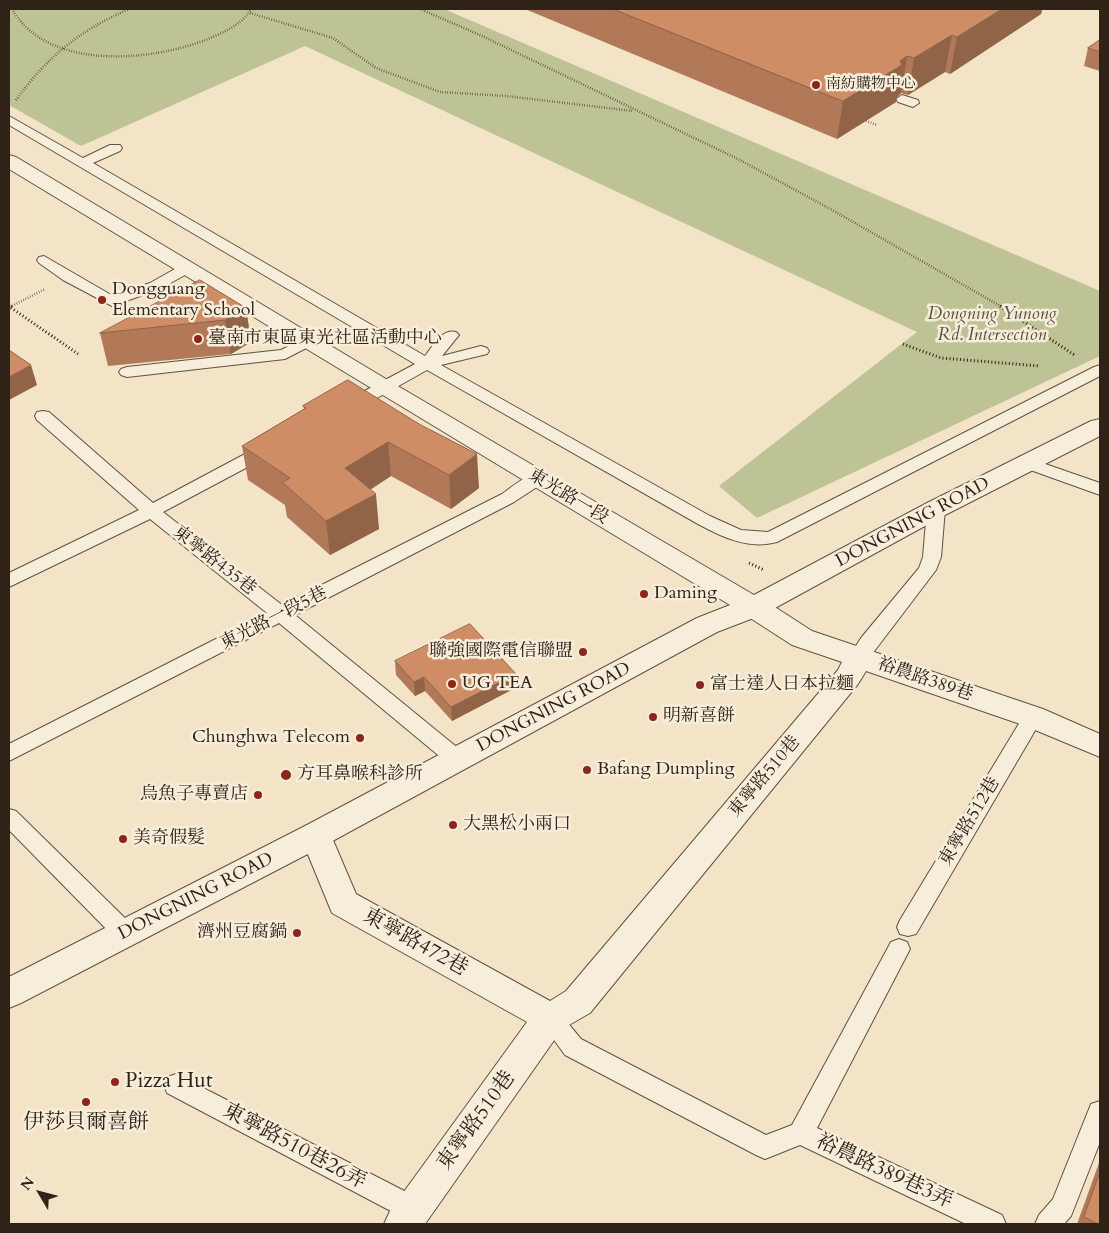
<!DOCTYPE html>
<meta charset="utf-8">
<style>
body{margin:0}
#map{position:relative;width:1109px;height:1233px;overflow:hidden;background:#f3e3c7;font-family:Cardo,serif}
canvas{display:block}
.frame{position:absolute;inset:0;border:10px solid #2f2216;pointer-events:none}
.north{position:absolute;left:15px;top:1168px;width:50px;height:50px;-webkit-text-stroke:4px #f7eddb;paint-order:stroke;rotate:307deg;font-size:14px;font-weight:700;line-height:20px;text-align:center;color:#2f2216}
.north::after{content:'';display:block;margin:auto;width:18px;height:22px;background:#2f2216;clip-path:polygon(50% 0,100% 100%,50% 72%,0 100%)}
</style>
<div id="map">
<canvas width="1109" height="1233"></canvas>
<div class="frame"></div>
<div class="north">N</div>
</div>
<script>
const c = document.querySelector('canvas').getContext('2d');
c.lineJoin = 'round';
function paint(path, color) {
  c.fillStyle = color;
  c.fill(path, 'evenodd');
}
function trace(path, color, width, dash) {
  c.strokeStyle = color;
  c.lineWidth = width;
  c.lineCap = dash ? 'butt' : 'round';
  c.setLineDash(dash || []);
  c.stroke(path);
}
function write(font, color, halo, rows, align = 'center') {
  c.font = font + ' Cardo,"Noto Serif TC",serif';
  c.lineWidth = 5;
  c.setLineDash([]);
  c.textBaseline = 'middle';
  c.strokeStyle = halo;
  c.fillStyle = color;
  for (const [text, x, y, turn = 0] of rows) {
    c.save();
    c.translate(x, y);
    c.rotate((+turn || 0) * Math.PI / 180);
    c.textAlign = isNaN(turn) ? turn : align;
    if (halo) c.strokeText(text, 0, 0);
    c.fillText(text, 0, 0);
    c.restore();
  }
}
const green = new Path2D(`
 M9,9H444L1100,291V356L757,518L719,486L917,332L305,46L81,146L9,105Z`);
const pathFar1 = new Path2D(`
 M12,9C47,71 151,62 208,39C224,32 242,25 251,9
 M420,9L480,35L738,159L834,211L1002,307
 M250,13L333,38L376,68L440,92L506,96L633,111
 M16,100C48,56 79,31 129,9
 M866,121L877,125
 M10,307L45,289`);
const path = new Path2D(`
 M12,306L10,307L78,354
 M1000,306L1076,356
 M903,344L941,358L1040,366
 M749,563L764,570`);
const service = new Path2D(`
 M902,95L918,100L919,103L913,107L898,102L896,99Z
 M9,116L83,158L110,145H120L122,148L120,151L93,163L425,356C433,346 442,328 456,332L459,335L442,356L481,346L487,348L489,351L487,354L441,365L710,516L741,530L768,532L1094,367L1100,365V376L777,542C749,550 722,537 698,524L427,370L354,411H342L340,407L342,403L415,364L9,125Z
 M44,256L113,296L150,283L182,265H192L194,268L192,271L160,289L112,306L63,280L39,263L37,260L39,257Z
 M309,336L314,338L317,341L314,344L285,359L127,377L121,375L119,372L121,369L127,367L281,350Z
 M43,411L49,412L153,503L260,446L266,445L272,446L274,450L272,454L163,512L282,605L502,494C514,486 529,471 543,475L546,479L543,483L514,502L295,615L464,753L467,759L464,765L457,767L450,765L279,623L9,761V744L267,613L150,519L9,587V573L139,510L37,420L35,416L37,412Z
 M1028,458L1100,483V495L1022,467L1020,463L1022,459Z
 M936,503L942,505L945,509L941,557L936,570L866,662L859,664L852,662L849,657L861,638L919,568L923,557L927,509L930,505Z
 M1033,710L1040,712L1043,717L916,934L908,936L900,934L897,927L900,920L1026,712Z
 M9,809L16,811L133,926L136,933L133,940L125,942L117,940L9,830Z
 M899,939L907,942L910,949L817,1128L1002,1215L1006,1224H966L800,1145L765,1159L756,1155L565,1055L538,1018L542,1011L550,1008L558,1011L581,1039L766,1135L792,1125L891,942Z
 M176,1074L422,1200L426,1209L422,1218L413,1221L404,1218L167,1093L164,1085L167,1077Z
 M1100,1101V1142L1071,1216L1064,1224H1035L1039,1215L1053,1199L1091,1104Z`);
const minor = new Path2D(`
 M754,597L764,600L812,631L1043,709L1100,734V757L1023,725L866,671L858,684L590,1013L562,1029L425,1224H384L390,1211L527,1022L332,913L300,835L305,826L316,822L327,826L356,894L550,1001L566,991L838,670L842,662L792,645L744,614L740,607L744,600Z`);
const tertiary = new Path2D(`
 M9,155L16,157L391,382L754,595L927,503L1091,421L1100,419V436L945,515L764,614L717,632L327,844L21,1003L9,1008V977L305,826L697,618L730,605L9,169Z`);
const wall = new Path2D(`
 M525,9H1042L1041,14L950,74L945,72L908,95L901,93L897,97L896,102L837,139Z
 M1100,40V71L1084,66L1088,48Z
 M246,308L251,342L231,354L108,366L100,333Z
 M348,380L479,488L451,509L391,476L370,490L379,529L330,555L287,517L285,505L248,480L242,446L304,409L303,406Z
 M395,661L517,687L452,721L425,691L415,696L396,675Z
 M1100,1160V1224H1077Z`);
const shadedWall = new Path2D(`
 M1002,9H1042L1041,14L950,74L957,37Z
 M952,35L945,72L908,95L914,58Z
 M907,56L901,93L897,97L896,102L837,139L843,101Z
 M246,308L251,342L231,354L225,320Z
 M31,365L37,385L9,400V377Z
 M388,442L391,476L349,503L345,468Z
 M477,454L479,488L451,509L449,475Z
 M376,494L379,529L330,555L326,521Z
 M516,674L517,687L452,721L451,707Z
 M424,677L425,691L415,696L414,682Z`);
const building = new Path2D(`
 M613,9H1002L957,37L952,35L914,58L907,56L900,61L902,65L843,101Z
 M1100,40V52L1088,48Z
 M200,280L246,308L225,320L100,333Z
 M9,350L31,365L9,377Z
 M348,380L419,424L477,454L449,475L388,442L345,468L376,494L326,521L282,482L290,478L242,446L306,408L303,406Z
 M470,624L516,674L451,707L424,677L414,682L395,661Z
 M1100,1172V1224H1098L1084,1217Z`);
const markers = [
 [816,85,5,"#8f2418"],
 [102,300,5,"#8f2418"],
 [198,339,5,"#8f2418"],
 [644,594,5,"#8f2418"],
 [583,652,5,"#8f2418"],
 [452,684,5,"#8f2418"],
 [700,685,5,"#8f2418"],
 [653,717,5,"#8f2418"],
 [360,738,5,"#8f2418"],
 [587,770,5,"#8f2418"],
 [286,775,6,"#8f2418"],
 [258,795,5,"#8f2418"],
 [453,825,5,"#8f2418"],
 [123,839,5,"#8f2418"],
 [297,933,5,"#8f2418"],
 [115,1082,5,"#8f2418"],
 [86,1102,5,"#8f2418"]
];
const farPoinames = [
 ["南紡購物中心",826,85]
];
const poiNames = [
 ["Dongguang",112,290],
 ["Elementary School",112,311],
 ["臺南市東區東光社區活動中心",208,339],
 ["Daming",654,594],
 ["聯強國際電信聯盟",573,652,"right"],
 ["UG TEA",462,684],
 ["富士達人日本拉麵",710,685],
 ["明新喜餅",663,717],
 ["Chunghwa Telecom",350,738,"right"],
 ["Bafang Dumpling",597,770],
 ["方耳鼻喉科診所",297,775],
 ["烏魚子專賣店",248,795,"right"],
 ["大黑松小兩口",463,825],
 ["美奇假髮",133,839],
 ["濟州豆腐鍋",287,933,"right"]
];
const parkNames = [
 ["Dongning Yunong",992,315],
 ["Rd. Intersection",992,336]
];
const streetNames = [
 ["東光路一段",568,497,31],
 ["DONGNING ROAD",913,523,-28],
 ["東寧路435巷",214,561,38],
 ["東光路一段5巷",274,619,-27],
 ["裕農路389巷",925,680,19],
 ["DONGNING ROAD",554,708,-28],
 ["東寧路510巷",765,777,-50],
 ["東寧路512巷",970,822,-59],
 ["DONGNING ROAD",196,897,-27]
];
const nearStreetnames = [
 ["東寧路472巷",415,943,29],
 ["東寧路510巷",477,1121,-54],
 ["東寧路510巷26弄",294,1147,28],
 ["裕農路389巷3弄",884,1172,25]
];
const nearPoinames = [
 ["Pizza Hut",125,1082],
 ["伊莎貝爾喜餅",86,1123,"center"]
];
paint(green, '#bdc394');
trace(service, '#605242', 2);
trace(minor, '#605242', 2);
trace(tertiary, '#605242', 2);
trace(pathFar1, '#2f2216', 2.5, [0.5, 2]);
trace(path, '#2f2216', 3, [1, 2.5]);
paint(service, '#f7eddb');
paint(minor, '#f7eddb');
paint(tertiary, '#f7eddb');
paint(wall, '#b27958');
paint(shadedWall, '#916347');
paint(building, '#cf8d66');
trace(building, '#916347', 1);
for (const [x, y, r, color] of markers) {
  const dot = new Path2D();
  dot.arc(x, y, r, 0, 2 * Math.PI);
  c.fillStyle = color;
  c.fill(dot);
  trace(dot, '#f7eddb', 2);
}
write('15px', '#2f2216', '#f7eddb', farPoinames, 'left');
write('18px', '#2f2216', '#f7eddb', poiNames, 'left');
write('italic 18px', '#5a523c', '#f7eddb', parkNames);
write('18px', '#2f2216', '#f7eddb', streetNames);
write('21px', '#2f2216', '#f7eddb', nearStreetnames);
write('21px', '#2f2216', '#f7eddb', nearPoinames, 'left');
</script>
